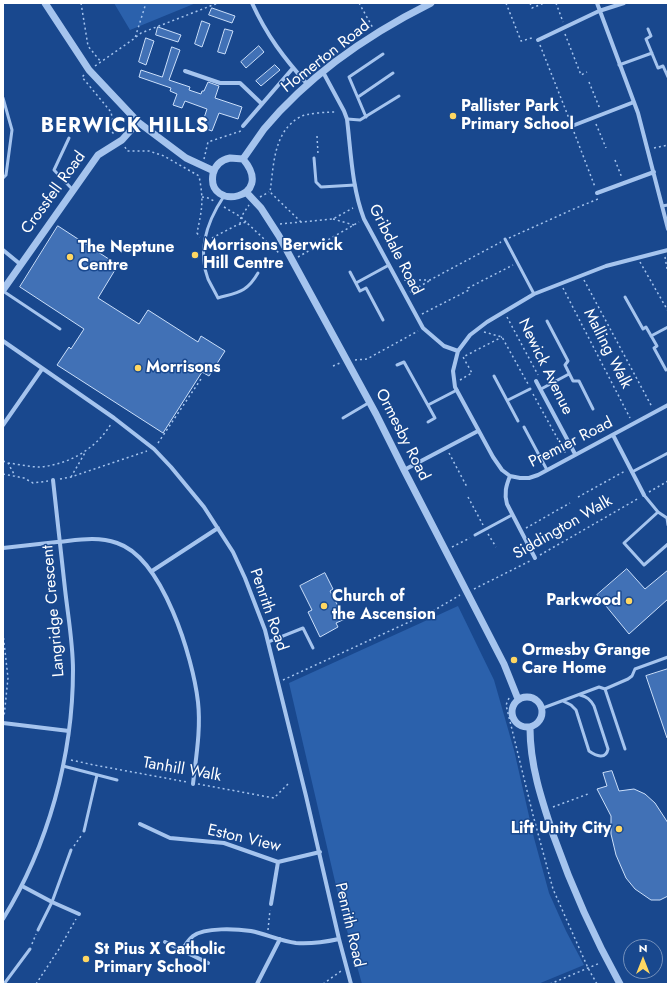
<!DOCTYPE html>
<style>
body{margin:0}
#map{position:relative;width:671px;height:987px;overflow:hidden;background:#19488e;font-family:Jost,sans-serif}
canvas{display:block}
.frame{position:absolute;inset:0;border:4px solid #fff;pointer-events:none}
.north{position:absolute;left:623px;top:939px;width:40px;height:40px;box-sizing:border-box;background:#19488e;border:1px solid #7591bb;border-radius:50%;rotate:0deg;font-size:11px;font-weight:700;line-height:16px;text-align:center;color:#fff}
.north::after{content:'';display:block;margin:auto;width:14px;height:18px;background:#ffd762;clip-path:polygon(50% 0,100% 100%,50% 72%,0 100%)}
</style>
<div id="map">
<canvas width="671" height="987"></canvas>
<div class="frame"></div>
<div class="north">N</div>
</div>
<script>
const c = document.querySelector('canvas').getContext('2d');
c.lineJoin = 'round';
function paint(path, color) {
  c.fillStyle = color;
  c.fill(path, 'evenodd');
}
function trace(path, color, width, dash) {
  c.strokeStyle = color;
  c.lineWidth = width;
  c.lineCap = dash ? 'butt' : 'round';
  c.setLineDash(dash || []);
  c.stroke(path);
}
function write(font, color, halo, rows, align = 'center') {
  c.font = font + ' Jost,sans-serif';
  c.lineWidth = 3;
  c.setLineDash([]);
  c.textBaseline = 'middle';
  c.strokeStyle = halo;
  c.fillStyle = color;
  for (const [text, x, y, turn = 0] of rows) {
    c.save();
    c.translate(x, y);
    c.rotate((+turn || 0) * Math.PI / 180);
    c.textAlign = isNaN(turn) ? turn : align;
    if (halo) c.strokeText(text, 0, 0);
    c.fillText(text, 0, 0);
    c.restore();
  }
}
const green = new Path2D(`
 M114,3H196L130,30Z
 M458,606L494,680L514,750L534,838L549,893L566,931L584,965L538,984H362L343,916L289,683Z`);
const building = new Path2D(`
 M212,8L235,16L232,23L209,15Z
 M202,21L210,24L202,47L195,44Z
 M158,27L181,35L178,42L156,35Z
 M225,29L233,31L225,54L218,52Z
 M146,38L154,41L146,65L139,62Z
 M259,46L264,52L246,68L241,62Z
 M172,47L180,50L169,80L190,87L189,90L201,94L202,91H204L208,82L219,86L215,98L242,107L238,119L219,113L212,131L201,127L207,109L185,101L182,108L173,105L177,94L170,91L171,88L139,77L141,70L162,77Z
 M275,65L280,70L261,86L256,81Z
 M58,226L118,265L98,298L139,324L148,310L198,342L201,336L225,351L209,376L202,372L163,433L57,365L69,347L71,349L84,329L20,287Z
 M627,569L645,589L668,570V599L629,634L597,595Z
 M325,573L333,589L330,591L345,619L336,623L338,627L320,637L308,612L312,610L300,586Z
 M668,669V737L667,738L646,676Z
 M612,771L619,791L634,789L645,794L655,803L668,823V896L660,900H651L635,889L626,878L616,855L611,834V816L597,789L607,786L603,773Z`);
const path = new Path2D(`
 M81,3L88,46L101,62
 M359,3L373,28
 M506,3L521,41L532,38
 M530,3L532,8L544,3
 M556,3L563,22
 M565,34L581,75L587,72
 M136,37L141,33L218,3
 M540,45L570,121
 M95,66L135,38L146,3
 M84,75L82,77L111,112L113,122L110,130L115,135
 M589,82L600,109
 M596,124L606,148
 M574,132L595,187
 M317,136L318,154
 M125,147L127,151H149L164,156L199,176C204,201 202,209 197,233L200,237
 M654,148L668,145
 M204,159L208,142L241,131
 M615,160L622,178
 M202,197L208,198L214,201
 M260,197L269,192
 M224,207L241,217L246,222
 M333,219L354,225
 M301,222L270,192C274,165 273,132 300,117C306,113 329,112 337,112
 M240,224L241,217L249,205
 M280,224L333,219L353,208
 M212,238L235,226L246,222L280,254
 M509,238L576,208L598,199
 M298,257L359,222
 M665,257L668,274
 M640,262L668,311
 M404,280H430L501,242
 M584,280L652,407
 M563,288L630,418
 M410,292L429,281
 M422,314L469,290L468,288L513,265
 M507,317L538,375
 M484,332L502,337L528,384
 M355,360L367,359L418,331
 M333,366L340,363
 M460,380L472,373L463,357L502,337
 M533,394L566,454
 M158,443L201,379
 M449,453L467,487
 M3,461L8,463L15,476
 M8,463C18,464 29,467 39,467C68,465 96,449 111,424
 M3,474L24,478L33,483L48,481
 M71,477L86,451
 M60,479L71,477L147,451
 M649,492L668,481
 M468,497L483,525
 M578,497L625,471
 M526,528L570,503
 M488,534L496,547
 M452,547L470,538
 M540,555L639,498
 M474,589L530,561
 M3,633L8,678L4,717
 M283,680L433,611L460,595
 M509,698L506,705L533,815L553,889L588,968L597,984
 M71,760L94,765L187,782
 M198,784L274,798L290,782
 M553,807L588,794
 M74,846L81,836
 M268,930L270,910
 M32,944L36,934
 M36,984L59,949L76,919
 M323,984L341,971
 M550,984L600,963`);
const service = new Path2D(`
 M648,29L651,36L646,39L658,68L663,66L668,77
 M619,65L652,53
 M358,97L393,73
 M3,98L12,130L6,175L3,178
 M366,117L349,77L383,54
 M347,119L360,120L399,96
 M69,138L54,170L73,190
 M314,158L316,182L321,187L355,185
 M224,196C208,220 197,250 208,279C211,285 215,292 218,298C239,292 247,292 258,273
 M662,206L668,205
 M505,239L534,294
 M350,272L360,291L366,288L383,320
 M356,283L389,265
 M3,291L60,329
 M625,297L643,329L646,327L657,346L654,348L666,370
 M547,321L568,361L565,365L573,381H579L593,409
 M651,336L668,327
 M397,365L404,362L435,418L428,422
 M494,376L518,421
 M541,389L569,374
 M508,400L530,389
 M428,405L457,390
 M343,418L370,402
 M524,427L547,470
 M632,472L668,453
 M644,495L658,512L667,518L668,525
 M658,512L624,543L644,565L668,544
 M475,535L512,515
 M268,642L303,628L313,648
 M605,689L628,679L632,676L635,669L668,657
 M563,701L571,705L576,710L589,751C596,756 606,760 608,749L594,706C590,699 587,697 580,695
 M543,708L599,687L605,689L625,749
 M63,766L117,780
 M84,831L97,775
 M38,930L52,902L71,850
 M4,984L30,949`);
const minor = new Path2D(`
 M252,3C267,36 284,58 308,85
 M597,3L638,113L668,229
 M538,40L599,11L624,3
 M185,71L220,83H240L262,104L293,68
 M323,72L344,111L347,119C351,153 352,188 364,219L423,328L444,346L458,351
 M243,126L262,104
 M572,126L634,102
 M597,193L654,172
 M3,250L20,264
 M668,250L606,266L534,294L487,322L470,335L458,351L453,371L455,387L493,457L502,470L510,476L520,478H529L538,475L668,405
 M3,341L114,418L154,449L171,467L204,507L233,552L245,578L265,630L306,796L339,939L351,984
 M536,381L575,454
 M3,425L42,369
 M613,435L644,495
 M404,470L478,431
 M510,476C506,486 504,493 507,504L535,558
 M3,548C21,546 39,544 57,542C78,540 97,536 117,543C163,558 193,658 198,702C201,729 196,757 193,784
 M152,571L218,528
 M3,723L69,731
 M140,824L170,838L224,843L278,862L320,852
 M22,886L52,902L79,914
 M271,904L278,862
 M3,919C48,846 73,756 73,670C73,643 68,616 65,589C61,553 57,516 53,480
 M165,942L208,963
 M182,951C185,945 188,940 193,936C205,927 237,929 251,931C266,934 280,941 296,943C310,944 325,942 339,939
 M257,984L280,939`);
const tertiary = new Path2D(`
 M45,3L89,70L138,122L186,158L214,171
 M230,158L243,159C277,199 206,212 213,174C215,165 221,160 230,158Z
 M243,159C250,149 257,139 264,129C308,76 369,34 431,3
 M246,192L261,208L279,236L376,414L404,470L504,664L518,699
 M3,290L98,155L122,140L138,122
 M512 712a15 15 0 1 1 30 0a15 15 0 1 1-30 0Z
 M530,728C530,766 542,801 554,837C572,888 594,937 620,984`);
const markers = [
 [453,116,4,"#ffd762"],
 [195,255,4,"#ffd762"],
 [70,257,4,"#ffd762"],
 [138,368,4,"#ffd762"],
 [629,601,4,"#ffd762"],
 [324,606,4,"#ffd762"],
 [514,660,4,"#ffd762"],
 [619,829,4,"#ffd762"],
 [86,959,4,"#ffd762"]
];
const streetNames = [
 ["Homerton Road",326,57,-38],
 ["Crossfell Road",54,193,-54],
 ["Gribdale Road",395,250,63],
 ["Malling Walk",607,349,63],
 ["Newick Avenue",545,367,64],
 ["Ormesby Road",402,435,63],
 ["Premier Road",571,443,-27],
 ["Siddington Walk",563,528,-30],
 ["Penrith Road",268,610,71],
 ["Langridge Crescent",54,611,-95],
 ["Tanhill Walk",182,770,10],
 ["Eston View",244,839,13],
 ["Penrith Road",349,925,77]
];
const poiNames = [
 ["Pallister Park",461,107],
 ["Primary School",461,125],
 ["Morrisons Berwick",203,246],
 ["Hill Centre",203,264],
 ["The Neptune",78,248],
 ["Centre",78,266],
 ["Morrisons",146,368],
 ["Church of",332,597],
 ["the Ascension",332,615],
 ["Parkwood",621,601,"right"],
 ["Ormesby Grange",522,651],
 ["Care Home",522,669],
 ["Lift Unity City",611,829,"right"],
 ["St Pius X Catholic",94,950],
 ["Primary School",94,968]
];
const districtNames = [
 ["BERWICK HILLS",125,127]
];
paint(green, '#2b61ac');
paint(building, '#4171b6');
trace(building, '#cbdffa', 1);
trace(path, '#a5c4ee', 1.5, [2, 3]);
trace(service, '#a5c4ee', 3);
trace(minor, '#a5c4ee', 4);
trace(tertiary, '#a5c4ee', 7);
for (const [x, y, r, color] of markers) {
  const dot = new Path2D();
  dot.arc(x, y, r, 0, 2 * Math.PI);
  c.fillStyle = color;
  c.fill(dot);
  trace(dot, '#19488e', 1.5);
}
write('16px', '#fff', '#19488e', streetNames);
write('bold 16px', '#fff', '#19488e', poiNames, 'left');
c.letterSpacing = '1px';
write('bold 20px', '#fff', '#19488e', districtNames);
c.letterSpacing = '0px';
</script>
